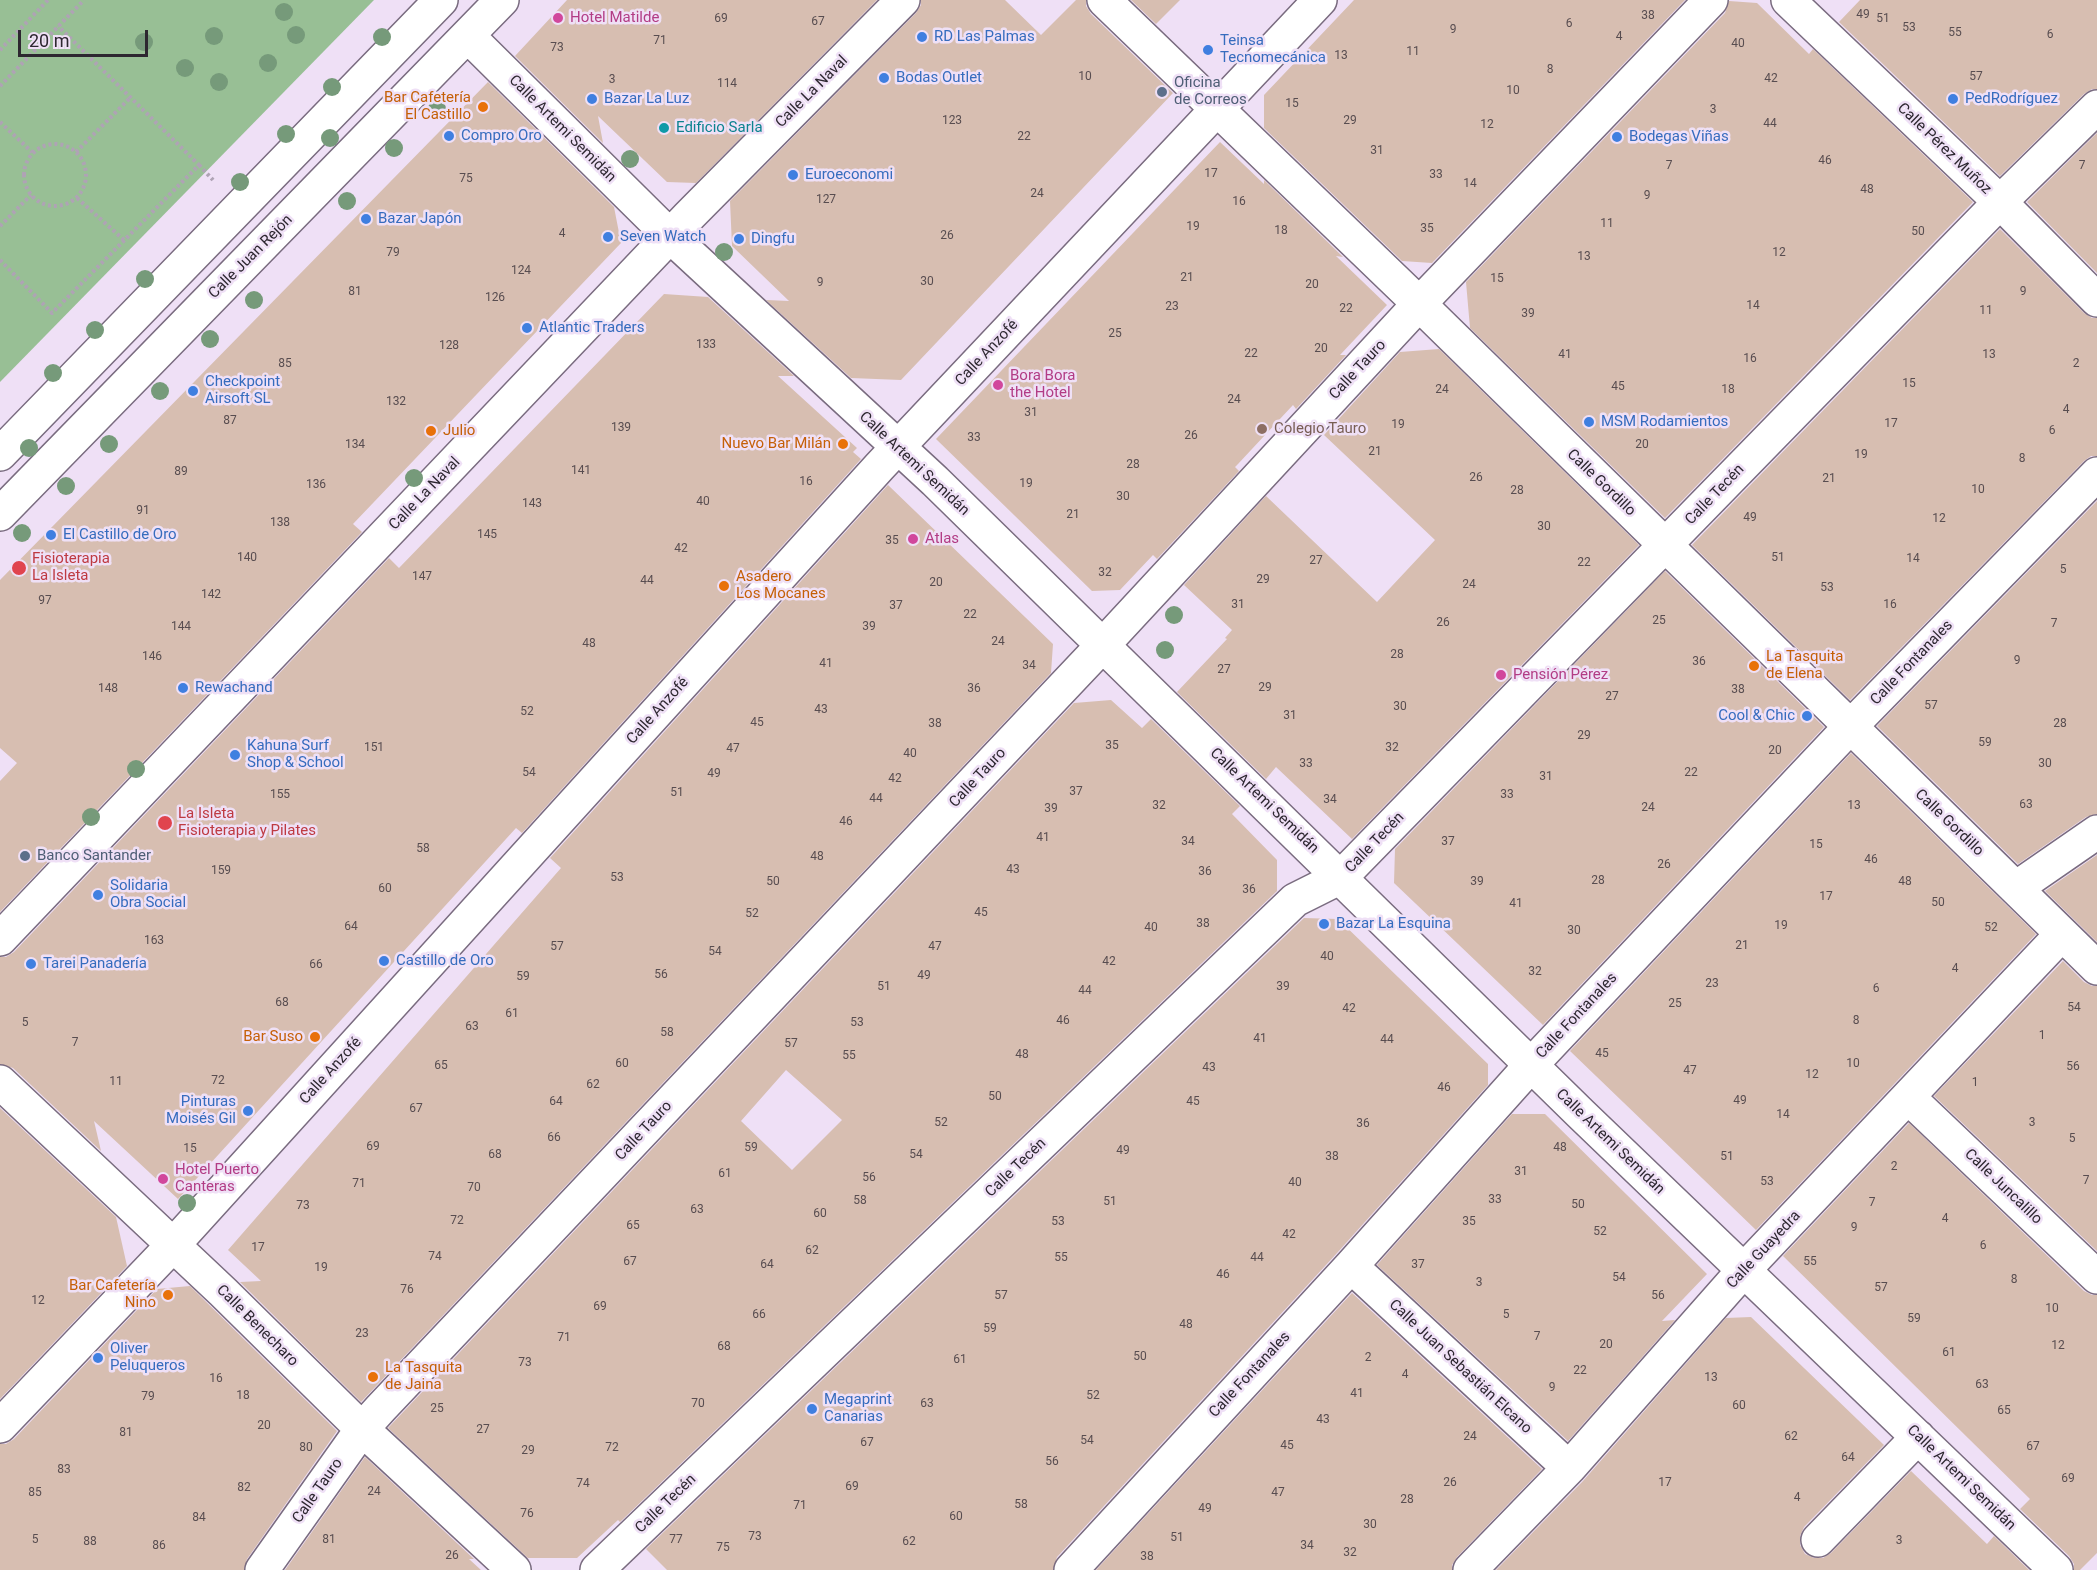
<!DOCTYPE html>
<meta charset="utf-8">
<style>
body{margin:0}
#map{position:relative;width:2097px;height:1570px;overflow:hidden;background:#efe0f6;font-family:Roboto,sans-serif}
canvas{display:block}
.scale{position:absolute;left:18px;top:30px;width:130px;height:27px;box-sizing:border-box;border:3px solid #2d2730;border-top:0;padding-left:8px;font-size:18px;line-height:21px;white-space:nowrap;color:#2d2730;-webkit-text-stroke:4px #efe0f6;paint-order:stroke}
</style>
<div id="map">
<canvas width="2097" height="1570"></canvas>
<div class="scale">20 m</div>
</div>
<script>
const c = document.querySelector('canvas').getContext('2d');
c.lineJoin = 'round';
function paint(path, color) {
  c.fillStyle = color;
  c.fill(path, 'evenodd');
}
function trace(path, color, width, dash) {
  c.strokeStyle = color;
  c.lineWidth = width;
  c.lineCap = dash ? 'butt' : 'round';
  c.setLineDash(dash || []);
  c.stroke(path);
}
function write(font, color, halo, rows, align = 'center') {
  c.font = font + ' Roboto,sans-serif';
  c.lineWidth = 5;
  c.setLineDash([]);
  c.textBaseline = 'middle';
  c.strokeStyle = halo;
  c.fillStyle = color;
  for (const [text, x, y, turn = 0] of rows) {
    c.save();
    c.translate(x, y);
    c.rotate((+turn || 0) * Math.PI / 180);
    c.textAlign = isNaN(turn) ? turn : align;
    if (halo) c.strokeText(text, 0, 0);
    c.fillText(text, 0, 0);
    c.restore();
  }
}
const green = new Path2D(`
 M0,0H374L0,382Z`);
const building = new Path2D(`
 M567,0H877L696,183L667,182L598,116L603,143L515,56Z
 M921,0H1005L1041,35L1076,0H1086V6L1091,14L1173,93L901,380L851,378L766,300L789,301L732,246L730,201L916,13L921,5Z
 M1131,0H1180L1156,24Z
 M1354,0H1685L1432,263L1402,261L1264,128V95Z
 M1860,0H2097V89H2092L2084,94L2000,176L1839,22Z
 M1729,1L1757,3L1809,54L1813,49L1973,202L1665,518L1470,328L1466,282L1725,13Z
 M488,82L614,207L621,243L353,524L362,532L0,912V781L17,763L0,748V580Z
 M2097,133V273L2027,202Z
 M1220,142L1264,184V180L1343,257L1336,256L1387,305L1340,355H1346L1296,409L1293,405L1238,464L1235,467L1239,471L1157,559L1153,555L1120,590L1092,591L936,439Z
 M2000,229L2084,313L2092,318H2097V456H2091L2084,461L1850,700L1692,545Z
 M664,294L708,297L794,376H778L857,448L853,452L861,459L522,833L516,828L178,1199L94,1121L101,1151L13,1068L0,1064V957H6L14,952L389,558L399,568Z
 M1439,349L1639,545L1352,839L1276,767L1266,779L1177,692L1227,639L1225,638L1232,630L1184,585L1266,496L1377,602L1435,540L1324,435L1400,352Z
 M888,485L1053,644L1051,673L361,1402L240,1282L261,1281L228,1250L561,868L550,858Z
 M2097,501V814L2086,817L2018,864L1877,726Z
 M1665,571L1824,727L1543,1025L1394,883L1395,849Z
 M1111,700L1142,728L1151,719L1240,806L1232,814L1277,860V891L620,1522L618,1520L577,1558H528L388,1428L1074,703ZM786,1070L842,1120L792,1170L741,1121Z
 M1851,753L2036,934L1756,1230L1570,1051Z
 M2097,855V942L2045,891Z
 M1304,918L1338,919L1488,1064V1085L1337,1253L1057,1557L1053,1570H667L646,1549Z
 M2063,961L2084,982L2092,986H2097V1251L1934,1096Z
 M0,1108L116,1217L127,1266L0,1399Z
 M1512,1114H1545L1707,1274L1662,1321L1675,1320L1568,1441L1377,1265Z
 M1909,1123L2084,1291L2092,1295H2097V1553L2080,1570H2074V1564L2069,1556L2020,1509L2030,1499L1783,1256Z
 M190,1286L337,1431L247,1559L244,1570H0V1444H6L14,1439L157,1289Z
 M1352,1293L1542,1469L1457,1557L1452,1565V1570H1096Z
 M1751,1317L1884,1445L1804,1527L1800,1536V1545L1805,1554L1814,1558H1823L1831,1553L1911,1471L1987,1544L1994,1536L2029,1570H1496L1583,1481L1726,1318Z
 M365,1457L474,1559H469L481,1570H285Z`);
const path = new Path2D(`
 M0,50L48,0
 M0,86L84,0
 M0,122L32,152
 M24 175a31 31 0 1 1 62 0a31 31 0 1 1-62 0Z
 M76,152L130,98
 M199,165L213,180
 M77,198L124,240
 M0,226L31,195
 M0,260L52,313L199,165L58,26`);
const minor = new Path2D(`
 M1104,0L1406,291L2097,968
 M1788,0L2000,202L2097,300
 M468,36L670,236L935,481L1581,1114L2056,1570
 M0,454L441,0
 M0,514L502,0
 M2016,888L2097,832
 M0,939L688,217L903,0
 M0,1082L223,1292L362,1429L514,1570
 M1908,1097L2097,1277
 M1351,1266L1569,1468
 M0,1426L174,1244L880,466L1320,0
 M1818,1540L1918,1437
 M262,1570L362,1429L381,1408L1102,646L1419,304L1711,0
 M597,1570L1295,900L1341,877L2000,202L2097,107
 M1071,1570L1351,1266L1531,1065L1850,727L2097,474
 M1470,1570L1569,1468L1743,1271L2062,934`);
const trees = [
 [284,12],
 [296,35],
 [214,36],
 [382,37],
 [144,42],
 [268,63],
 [185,68],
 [219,82],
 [332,87],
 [437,109],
 [286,134],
 [330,138],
 [394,148],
 [630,159],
 [240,182],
 [347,201],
 [724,252],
 [145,279],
 [254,300],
 [95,330],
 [210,339],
 [53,373],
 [160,391],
 [109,444],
 [29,448],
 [414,478],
 [66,486],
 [22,533],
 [1174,615],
 [1165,650],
 [136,769],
 [91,817],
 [187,1203]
];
const markers = [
 [558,18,6,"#d1479c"],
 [922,37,6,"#3f7fe0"],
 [1208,50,6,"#3f7fe0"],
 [884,78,6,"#3f7fe0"],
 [1162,92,6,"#5c6f8a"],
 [592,99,6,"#3f7fe0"],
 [1953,99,6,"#3f7fe0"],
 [483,107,6,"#e8710a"],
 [664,128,6,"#0f9aa8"],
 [449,136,6,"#3f7fe0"],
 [1617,137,6,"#3f7fe0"],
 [793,175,6,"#3f7fe0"],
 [366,219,6,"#3f7fe0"],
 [608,237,6,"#3f7fe0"],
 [739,239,6,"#3f7fe0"],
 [527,328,6,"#3f7fe0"],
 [998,385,6,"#d1479c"],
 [193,391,6,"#3f7fe0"],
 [1589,422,6,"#3f7fe0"],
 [1262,429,6,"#8d6e63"],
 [431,431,6,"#e8710a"],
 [843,444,6,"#e8710a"],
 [51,535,6,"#3f7fe0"],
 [913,539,6,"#d1479c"],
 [19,568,8,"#e0444e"],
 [724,586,6,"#e8710a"],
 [1754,666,6,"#e8710a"],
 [1501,675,6,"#d1479c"],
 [183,688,6,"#3f7fe0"],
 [1807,716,6,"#3f7fe0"],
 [235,755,6,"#3f7fe0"],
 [165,823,8,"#e0444e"],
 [25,856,6,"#5c6f8a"],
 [98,895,6,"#3f7fe0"],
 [1324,924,6,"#3f7fe0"],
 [384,961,6,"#3f7fe0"],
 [31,964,6,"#3f7fe0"],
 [315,1037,6,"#e8710a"],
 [248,1111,6,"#3f7fe0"],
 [163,1179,6,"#d1479c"],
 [168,1295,6,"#e8710a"],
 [98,1358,6,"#3f7fe0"],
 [373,1377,6,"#e8710a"],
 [812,1409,6,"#3f7fe0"]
];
const numberNames = [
 ["49",1863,15],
 ["38",1648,16],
 ["69",721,19],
 ["51",1883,19],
 ["67",818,22],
 ["6",1569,24],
 ["53",1909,28],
 ["9",1453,30],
 ["55",1955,33],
 ["6",2050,35],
 ["4",1619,37],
 ["71",660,41],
 ["40",1738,44],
 ["73",557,48],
 ["11",1413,52],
 ["13",1341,56],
 ["8",1550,70],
 ["10",1085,77],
 ["57",1976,77],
 ["42",1771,79],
 ["3",612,80],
 ["114",727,84],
 ["10",1513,91],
 ["15",1292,104],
 ["3",1713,110],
 ["123",952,121],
 ["29",1350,121],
 ["44",1770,124],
 ["12",1487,125],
 ["22",1024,137],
 ["31",1377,151],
 ["46",1825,161],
 ["7",1669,166],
 ["7",2082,166],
 ["17",1211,174],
 ["33",1436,175],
 ["75",466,179],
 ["14",1470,184],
 ["48",1867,190],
 ["24",1037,194],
 ["9",1647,196],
 ["127",826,200],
 ["16",1239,202],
 ["11",1607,224],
 ["19",1193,227],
 ["35",1427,229],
 ["18",1281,231],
 ["50",1918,232],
 ["4",562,234],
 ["26",947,236],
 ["79",393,253],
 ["12",1779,253],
 ["13",1584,257],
 ["124",521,271],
 ["21",1187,278],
 ["15",1497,279],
 ["30",927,282],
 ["9",820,283],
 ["20",1312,285],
 ["81",355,292],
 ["9",2023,292],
 ["126",495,298],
 ["14",1753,306],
 ["23",1172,307],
 ["22",1346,309],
 ["11",1986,311],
 ["39",1528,314],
 ["25",1115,334],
 ["133",706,345],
 ["128",449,346],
 ["20",1321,349],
 ["22",1251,354],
 ["41",1565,355],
 ["13",1989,355],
 ["16",1750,359],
 ["85",285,364],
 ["2",2076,364],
 ["15",1909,384],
 ["45",1618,387],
 ["24",1442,390],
 ["18",1728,390],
 ["24",1234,400],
 ["132",396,402],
 ["4",2066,410],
 ["31",1031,413],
 ["87",230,421],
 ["17",1891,424],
 ["19",1398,425],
 ["139",621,428],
 ["6",2052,431],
 ["26",1191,436],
 ["33",974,438],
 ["134",355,445],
 ["20",1642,445],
 ["21",1375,452],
 ["19",1861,455],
 ["8",2022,459],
 ["28",1133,465],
 ["141",581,471],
 ["89",181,472],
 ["26",1476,478],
 ["21",1829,479],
 ["16",806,482],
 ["19",1026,484],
 ["136",316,485],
 ["10",1978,490],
 ["28",1517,491],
 ["30",1123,497],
 ["40",703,502],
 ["143",532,504],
 ["91",143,511],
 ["21",1073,515],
 ["49",1750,518],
 ["12",1939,519],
 ["138",280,523],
 ["30",1544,527],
 ["145",487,535],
 ["35",892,541],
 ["42",681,549],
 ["140",247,558],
 ["51",1778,558],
 ["14",1913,559],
 ["27",1316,561],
 ["22",1584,563],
 ["5",2063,570],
 ["32",1105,573],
 ["147",422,577],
 ["29",1263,580],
 ["44",647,581],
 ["20",936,583],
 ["24",1469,585],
 ["53",1827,588],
 ["142",211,595],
 ["97",45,601],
 ["31",1238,605],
 ["16",1890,605],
 ["37",896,606],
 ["22",970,615],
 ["25",1659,621],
 ["26",1443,623],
 ["7",2054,624],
 ["144",181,627],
 ["39",869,627],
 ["24",998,642],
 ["48",589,644],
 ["28",1397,655],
 ["146",152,657],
 ["9",2017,661],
 ["36",1699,662],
 ["41",826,664],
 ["34",1029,666],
 ["27",1224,670],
 ["29",1265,688],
 ["148",108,689],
 ["36",974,689],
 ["38",1738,690],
 ["27",1612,697],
 ["57",1931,706],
 ["30",1400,707],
 ["43",821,710],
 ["52",527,712],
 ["31",1290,716],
 ["45",757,723],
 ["38",935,724],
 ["28",2060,724],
 ["29",1584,736],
 ["59",1985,743],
 ["35",1112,746],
 ["151",374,748],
 ["32",1392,748],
 ["47",733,749],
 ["20",1775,751],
 ["40",910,754],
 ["33",1306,764],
 ["30",2045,764],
 ["54",529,773],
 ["22",1691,773],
 ["49",714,774],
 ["31",1546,777],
 ["42",895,779],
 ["37",1076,792],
 ["51",677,793],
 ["155",280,795],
 ["33",1507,795],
 ["44",876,799],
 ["34",1330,800],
 ["63",2026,805],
 ["32",1159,806],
 ["13",1854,806],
 ["24",1648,808],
 ["39",1051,809],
 ["46",846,822],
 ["41",1043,838],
 ["34",1188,842],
 ["37",1448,842],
 ["15",1816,845],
 ["58",423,849],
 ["48",817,857],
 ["46",1871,860],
 ["26",1664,865],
 ["43",1013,870],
 ["159",221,871],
 ["36",1205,872],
 ["53",617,878],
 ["28",1598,881],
 ["50",773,882],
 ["39",1477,882],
 ["48",1905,882],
 ["60",385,889],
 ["36",1249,890],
 ["17",1826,897],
 ["50",1938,903],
 ["41",1516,904],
 ["45",981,913],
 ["52",752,914],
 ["38",1203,924],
 ["19",1781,926],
 ["64",351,927],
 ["40",1151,928],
 ["52",1991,928],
 ["30",1574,931],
 ["163",154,941],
 ["21",1742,946],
 ["57",557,947],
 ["47",935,947],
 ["54",715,952],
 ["40",1327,957],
 ["42",1109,962],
 ["66",316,965],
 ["4",1955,969],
 ["32",1535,972],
 ["56",661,975],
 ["49",924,976],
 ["59",523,977],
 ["23",1712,984],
 ["51",884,987],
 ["39",1283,987],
 ["6",1876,989],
 ["44",1085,991],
 ["68",282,1003],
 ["25",1675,1004],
 ["54",2074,1008],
 ["42",1349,1009],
 ["61",512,1014],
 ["46",1063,1021],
 ["8",1856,1021],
 ["5",25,1023],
 ["53",857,1023],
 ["63",472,1027],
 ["58",667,1033],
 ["1",2042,1036],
 ["41",1260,1039],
 ["44",1387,1040],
 ["7",75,1043],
 ["57",791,1044],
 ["45",1602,1054],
 ["48",1022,1055],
 ["55",849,1056],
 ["60",622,1064],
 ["10",1853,1064],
 ["65",441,1066],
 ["56",2073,1067],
 ["43",1209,1068],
 ["47",1690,1071],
 ["12",1812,1075],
 ["72",218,1081],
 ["11",116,1082],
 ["1",1975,1083],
 ["62",593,1085],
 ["46",1444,1088],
 ["50",995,1097],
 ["49",1740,1101],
 ["64",556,1102],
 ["45",1193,1102],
 ["67",416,1109],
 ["14",1783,1115],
 ["52",941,1123],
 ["3",2032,1123],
 ["36",1363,1124],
 ["66",554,1138],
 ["5",2072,1139],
 ["69",373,1147],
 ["59",751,1148],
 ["48",1560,1148],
 ["15",190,1149],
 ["49",1123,1151],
 ["68",495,1155],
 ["54",916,1155],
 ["38",1332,1157],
 ["51",1727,1157],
 ["2",1894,1167],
 ["31",1521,1172],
 ["61",725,1174],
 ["56",869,1178],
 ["7",2086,1181],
 ["53",1767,1182],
 ["40",1295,1183],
 ["71",359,1184],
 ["70",474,1188],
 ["33",1495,1200],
 ["58",860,1201],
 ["51",1110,1202],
 ["7",1872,1203],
 ["50",1578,1205],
 ["73",303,1206],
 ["63",697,1210],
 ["60",820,1214],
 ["4",1945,1219],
 ["72",457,1221],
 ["53",1058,1222],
 ["35",1469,1222],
 ["65",633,1226],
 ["9",1854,1228],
 ["52",1600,1232],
 ["42",1289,1235],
 ["6",1983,1246],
 ["17",258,1248],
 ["62",812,1251],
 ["74",435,1257],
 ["55",1061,1258],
 ["44",1257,1258],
 ["67",630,1262],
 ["55",1810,1262],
 ["64",767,1265],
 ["37",1418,1265],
 ["19",321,1268],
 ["46",1223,1275],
 ["54",1619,1278],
 ["8",2014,1280],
 ["3",1479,1283],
 ["57",1881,1288],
 ["76",407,1290],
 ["57",1001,1296],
 ["56",1658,1296],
 ["12",38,1301],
 ["69",600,1307],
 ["10",2052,1309],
 ["66",759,1315],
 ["5",1506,1315],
 ["59",1914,1319],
 ["48",1186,1325],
 ["59",990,1329],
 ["23",362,1334],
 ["7",1537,1337],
 ["71",564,1338],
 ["20",1606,1345],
 ["12",2058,1346],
 ["68",724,1347],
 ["61",1949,1353],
 ["50",1140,1357],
 ["2",1368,1358],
 ["61",960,1360],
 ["73",525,1363],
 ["22",1580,1371],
 ["4",1405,1375],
 ["13",1711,1378],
 ["16",216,1379],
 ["63",1982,1385],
 ["9",1552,1388],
 ["41",1357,1394],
 ["18",243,1396],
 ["52",1093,1396],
 ["79",148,1397],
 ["70",698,1404],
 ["63",927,1404],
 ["60",1739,1406],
 ["25",437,1409],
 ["65",2004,1411],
 ["43",1323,1420],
 ["20",264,1426],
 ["27",483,1430],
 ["81",126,1433],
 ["24",1470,1437],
 ["62",1791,1437],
 ["54",1087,1441],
 ["67",867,1443],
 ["45",1287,1446],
 ["67",2033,1447],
 ["80",306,1448],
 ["72",612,1448],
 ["29",528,1451],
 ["64",1848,1458],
 ["56",1052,1462],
 ["83",64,1470],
 ["69",2068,1479],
 ["26",1450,1483],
 ["17",1665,1483],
 ["74",583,1484],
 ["69",852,1487],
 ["82",244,1488],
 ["24",374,1492],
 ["85",35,1493],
 ["47",1278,1493],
 ["4",1797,1498],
 ["28",1407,1500],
 ["58",1021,1505],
 ["71",800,1506],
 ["49",1205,1509],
 ["76",527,1514],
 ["60",956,1517],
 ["84",199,1518],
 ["30",1370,1525],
 ["73",755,1537],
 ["51",1177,1538],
 ["5",35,1540],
 ["81",329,1540],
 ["77",676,1540],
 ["3",1899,1541],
 ["88",90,1542],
 ["62",909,1542],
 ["86",159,1546],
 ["34",1307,1546],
 ["75",723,1548],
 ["32",1350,1553],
 ["26",452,1556],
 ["38",1147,1557]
];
const hotelNames = [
 ["Hotel Matilde",570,18],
 ["Bora Bora",1010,376],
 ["the Hotel",1010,393],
 ["Atlas",925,539],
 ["Pensión Pérez",1513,675],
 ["Hotel Puerto",175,1170],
 ["Canteras",175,1187]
];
const shopNames = [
 ["RD Las Palmas",934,37],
 ["Teinsa",1220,41],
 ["Tecnomecánica",1220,58],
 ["Bodas Outlet",896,78],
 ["Bazar La Luz",604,99],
 ["PedRodríguez",1965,99],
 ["Compro Oro",461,136],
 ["Bodegas Viñas",1629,137],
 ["Euroeconomi",805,175],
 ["Bazar Japón",378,219],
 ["Seven Watch",620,237],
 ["Dingfu",751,239],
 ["Atlantic Traders",539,328],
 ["Checkpoint",205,382],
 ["Airsoft SL",205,399],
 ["MSM Rodamientos",1601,422],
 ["El Castillo de Oro",63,535],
 ["Rewachand",195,688],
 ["Cool & Chic",1795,716,"right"],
 ["Kahuna Surf",247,746],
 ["Shop & School",247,763],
 ["Solidaria",110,886],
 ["Obra Social",110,903],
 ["Bazar La Esquina",1336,924],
 ["Castillo de Oro",396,961],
 ["Tarei Panadería",43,964],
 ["Pinturas",236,1102,"right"],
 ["Moisés Gil",236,1119,"right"],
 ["Oliver",110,1349],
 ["Peluqueros",110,1366],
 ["Megaprint",824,1400],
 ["Canarias",824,1417]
];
const serviceNames = [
 ["Oficina",1174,83],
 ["de Correos",1174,100],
 ["Banco Santander",37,856]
];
const streetNames = [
 ["Calle La Naval",812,92,-45],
 ["Calle Artemi Semidán",562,129,45],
 ["Calle Pérez Muñoz",1944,149,44],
 ["Calle Juan Rejón",251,257,-45],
 ["Calle Anzofé",987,353,-47],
 ["Calle Tauro",1358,370,-47],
 ["Calle Artemi Semidán",914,464,43],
 ["Calle Gordillo",1601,483,44],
 ["Calle La Naval",425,494,-46],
 ["Calle Tecén",1715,495,-46],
 ["Calle Fontanales",1912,663,-46],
 ["Calle Anzofé",658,711,-48],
 ["Calle Tauro",978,778,-47],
 ["Calle Artemi Semidán",1264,801,44],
 ["Calle Gordillo",1949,823,44],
 ["Calle Tecén",1375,843,-46],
 ["Calle Fontanales",1577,1016,-47],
 ["Calle Anzofé",331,1071,-48],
 ["Calle Tauro",644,1131,-47],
 ["Calle Artemi Semidán",1610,1142,44],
 ["Calle Tecén",1016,1168,-44],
 ["Calle Juncalillo",2003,1187,44],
 ["Calle Guayedra",1764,1250,-47],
 ["Calle Benecharo",257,1326,45],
 ["Calle Juan Sebastián Elcano",1460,1367,43],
 ["Calle Fontanales",1250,1375,-47],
 ["Calle Artemi Semidán",1961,1478,44],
 ["Calle Tauro",318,1491,-55],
 ["Calle Tecén",666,1504,-44]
];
const foodNames = [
 ["Bar Cafetería",471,98],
 ["El Castillo",471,115],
 ["Julio",443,431,"left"],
 ["Nuevo Bar Milán",831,444],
 ["Asadero",736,577,"left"],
 ["Los Mocanes",736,594,"left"],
 ["La Tasquita",1766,657,"left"],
 ["de Elena",1766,674,"left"],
 ["Bar Suso",303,1037],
 ["Bar Cafetería",156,1286],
 ["Nino",156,1303],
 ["La Tasquita",385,1368,"left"],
 ["de Jaina",385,1385,"left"]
];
const cultureNames = [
 ["Edificio Sarla",676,128]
];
const educationNames = [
 ["Colegio Tauro",1274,429]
];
const healthNames = [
 ["Fisioterapia",32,559],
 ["La Isleta",32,576],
 ["La Isleta",178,814],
 ["Fisioterapia y Pilates",178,831]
];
paint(green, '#98bf95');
paint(building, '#d7beb1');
trace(minor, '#796b7f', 36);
trace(path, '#afa3b5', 4, [3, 3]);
trace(minor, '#fff', 33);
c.fillStyle = '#769a7a';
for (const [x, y] of trees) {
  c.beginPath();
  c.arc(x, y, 9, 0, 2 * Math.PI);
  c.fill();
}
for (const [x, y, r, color] of markers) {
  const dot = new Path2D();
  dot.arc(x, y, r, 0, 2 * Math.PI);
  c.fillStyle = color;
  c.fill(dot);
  trace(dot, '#efe0f6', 2);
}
write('12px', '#584d50', null, numberNames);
write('15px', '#b23c85', '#efe0f6', hotelNames, 'left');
write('15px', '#366cbe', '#efe0f6', shopNames, 'left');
write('15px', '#4e5e75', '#efe0f6', serviceNames, 'left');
write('15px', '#2d2730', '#efe0f6', streetNames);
write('15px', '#c56008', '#efe0f6', foodNames, 'right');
write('15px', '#0d838f', '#efe0f6', cultureNames, 'left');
write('15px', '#785e54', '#efe0f6', educationNames, 'left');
write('15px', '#be3a42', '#efe0f6', healthNames, 'left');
</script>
